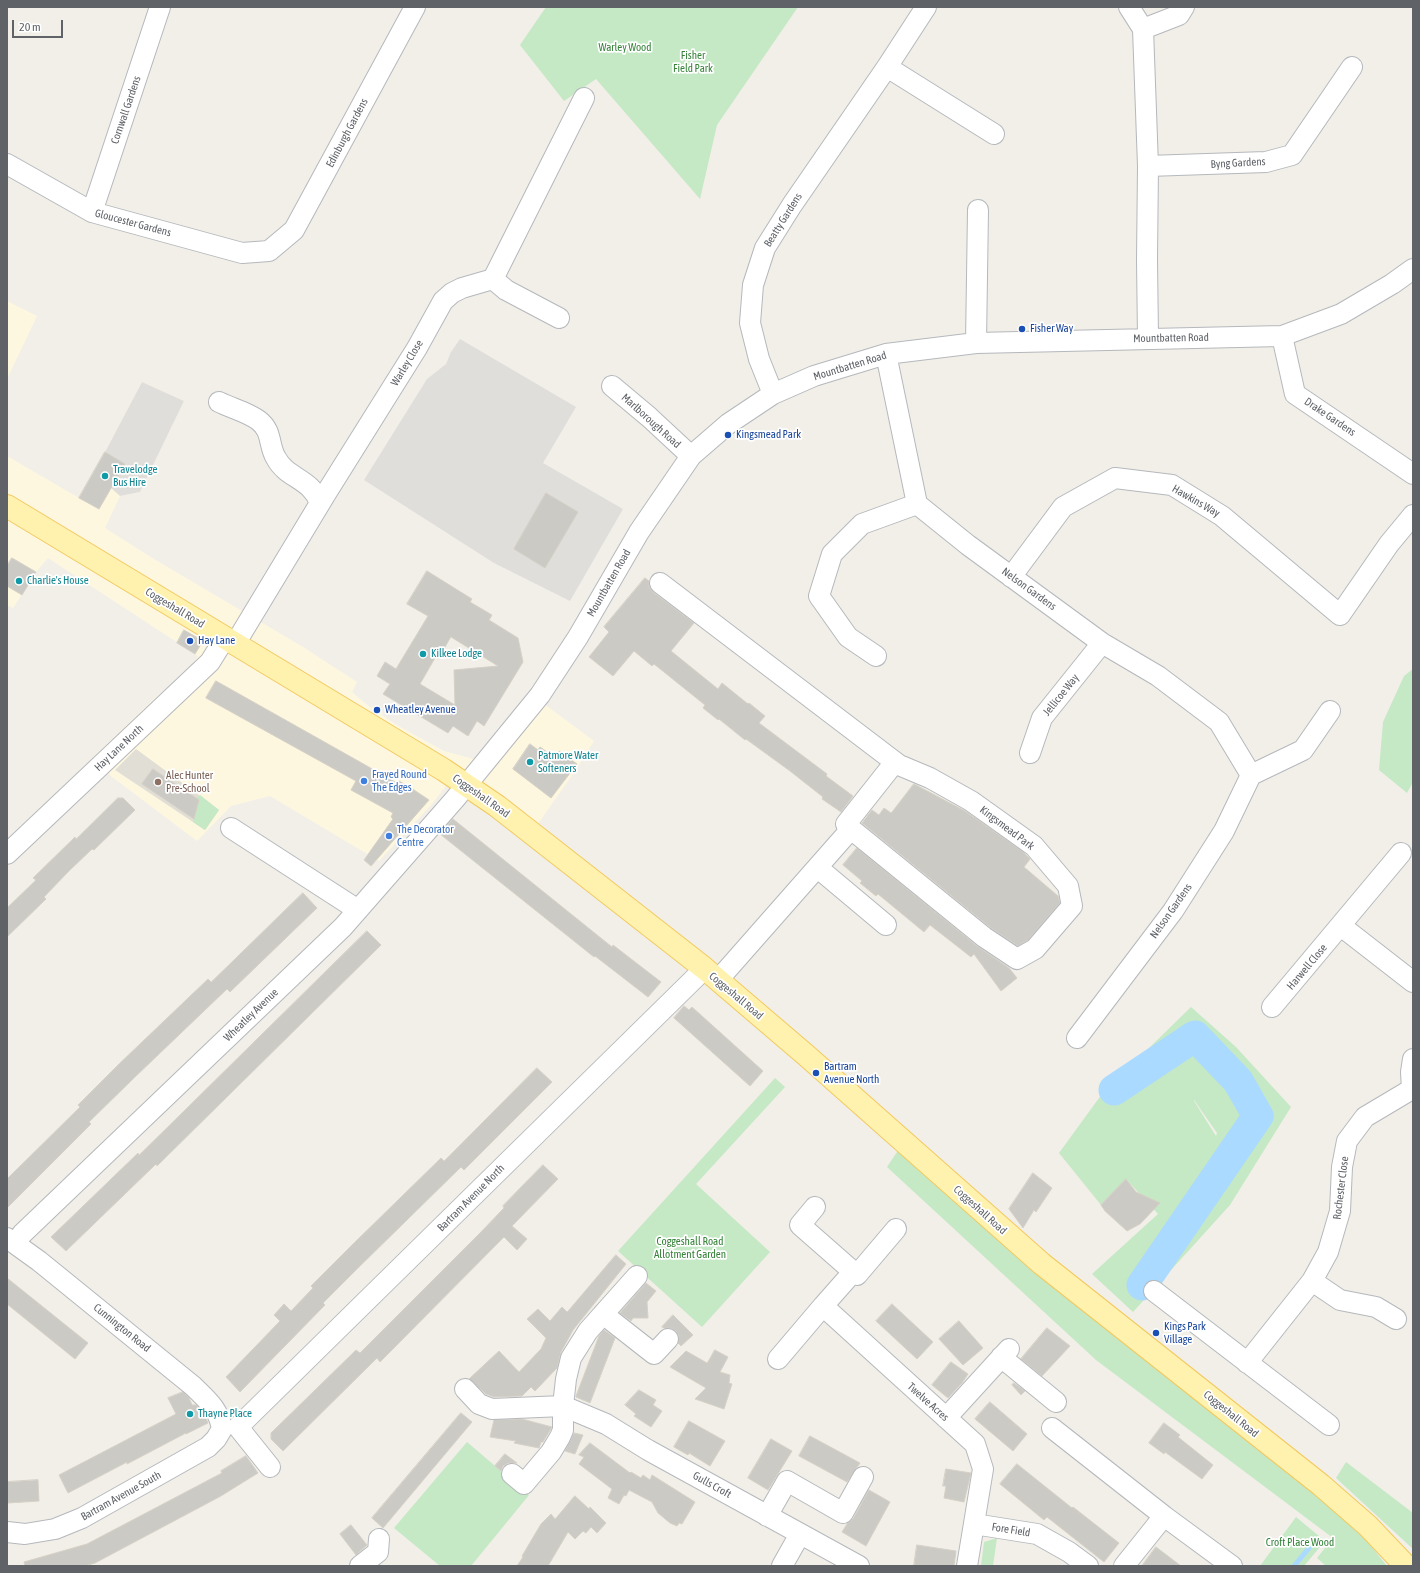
<!DOCTYPE html>
<style>
body{margin:0}
#map{position:relative;width:1420px;height:1573px;overflow:hidden;background:#f1efe8;font-family:"Asap Condensed",sans-serif}
canvas{display:block}
.frame{position:absolute;inset:0;border:8px solid #5f6368;pointer-events:none}
.scale{position:absolute;left:12px;top:20px;width:51px;height:18px;box-sizing:border-box;border:2px solid #5f6368;border-top:0;padding-left:5px;font-size:12px;line-height:14px;white-space:nowrap;color:#5f6368;-webkit-text-stroke:3px #fff;paint-order:stroke}
</style>
<div id="map">
<canvas width="1420" height="1573"></canvas>
<div class="frame"></div>
<div class="scale">20 m</div>
</div>
<script>
const c = document.querySelector('canvas').getContext('2d');
c.lineJoin = 'round';
function paint(path, color) {
  c.fillStyle = color;
  c.fill(path, 'evenodd');
}
function trace(path, color, width, dash) {
  c.strokeStyle = color;
  c.lineWidth = width;
  c.lineCap = dash ? 'butt' : 'round';
  c.setLineDash(dash || []);
  c.stroke(path);
}
function write(font, color, halo, rows, align = 'center') {
  c.font = font + ' "Asap Condensed",sans-serif';
  c.lineWidth = 3.5;
  c.setLineDash([]);
  c.textBaseline = 'middle';
  c.strokeStyle = halo;
  c.fillStyle = color;
  for (const [text, x, y, turn = 0] of rows) {
    c.save();
    c.translate(x, y);
    c.rotate((+turn || 0) * Math.PI / 180);
    c.textAlign = isNaN(turn) ? turn : align;
    if (halo) c.strokeText(text, 0, 0);
    c.fillText(text, 0, 0);
    c.restore();
  }
}
const commercial = new Path2D(`
 M7,301L37,316L7,379Z
 M142,382L184,401L140,492L120,496L105,528L154,559L303,647L357,682L352,692L371,708L373,706L383,712L382,715L395,724L444,751L474,759L510,724L528,692L594,741L575,771L526,841L471,799L468,800L448,783L432,804L379,861L270,796L231,806L197,841L111,776L93,757L157,696L187,675L198,656L48,558L36,572L13,608L7,605V456L79,498L105,452Z`);
const industrial = new Path2D(`
 M460,339L576,407L543,463L623,509L570,601L494,563L364,480L427,379L446,364L451,352Z
 M142,382L184,401L140,492L120,496L111,488L125,464L105,452Z`);
const education = new Path2D(`
 M136,749L219,810L205,830L115,770Z`);
const green = new Path2D(`
 M546,7H798L717,125L700,199L596,79L564,101L520,45Z
 M1413,669V782L1407,793L1379,770L1383,722L1404,676Z
 M200,795L219,810L205,830L193,822L199,800L197,798Z
 M1191,1007L1236,1047L1291,1107L1230,1205L1133,1312L1092,1274L1158,1214L1126,1179L1101,1205L1059,1153L1102,1094ZM1194,1100L1217,1133L1216,1136L1194,1101Z
 M775,1078L785,1087L696,1184L770,1252L702,1327L618,1251Z
 M899,1149L1272,1455L1359,1531L1387,1566H1326L1317,1558L1333,1538L1096,1360L887,1167Z
 M467,1442L529,1495L471,1566H440L394,1528Z
 M1346,1462L1413,1513V1549L1336,1478Z
 M1296,1517L1325,1541L1304,1566H1260Z
 M997,1538L993,1566H981L984,1542Z`);
const stream = new Path2D(`
 M1294,1566L1309,1548`);
const river = new Path2D(`
 M1114,1090L1195,1036L1238,1081L1258,1116L1142,1285`);
const building = new Path2D(`
 M105,452L125,464L99,509L79,498Z
 M546,493L578,512L545,568L514,549Z
 M12,558L36,572L22,595L7,586V566Z
 M427,571L472,599L470,602L492,615L489,620L518,638L523,662L484,726L477,721L468,736L453,726L448,733L383,694L390,684L377,676L385,662L396,669L428,616L407,604ZM451,637L498,666L454,670L455,705L420,684L435,658L438,659Z
 M645,578L649,581V587L653,592L694,623L671,651L718,689L722,683L748,704L749,703L765,716L759,723L827,774L826,776L853,796L841,812L822,799L823,797L790,771L746,739L745,740L719,719L718,720L703,708L705,705L654,664L652,666L634,651L613,676L589,657L609,632L604,627Z
 M184,630L203,641L195,654L177,643Z
 M216,681L360,762L397,783L399,781L408,786L429,800L371,866L364,860L393,819L391,817L393,813L351,790L356,781L206,698Z
 M530,744L538,750L540,747L554,757L559,751L577,764L551,798L513,769Z
 M153,769L199,800L194,819L142,784Z
 M914,784L965,811L1022,851L1030,859L1024,867L1058,896L1060,903L1028,940L1018,946L991,928L862,823L872,810L879,815L884,808L891,813Z
 M118,798H123L135,810L94,850L92,849L69,871L44,897L46,899L7,937V908L36,880L33,878L75,837L76,839Z
 M453,819L612,947L613,945L661,982L648,997L595,956L594,957L440,834Z
 M857,848L977,946L1009,968L1017,978L1001,991L974,954L971,957L930,925L924,932L878,894L876,896L860,883L862,881L843,865Z
 M303,893L317,908L230,992L227,989L134,1078L89,1122L91,1124L7,1208V1179L80,1107L78,1105L119,1064L208,979L211,982Z
 M367,931L381,945L157,1166L156,1164L66,1251L51,1237L138,1153L139,1155Z
 M684,1006L689,1010L692,1007L763,1071L750,1086L674,1018Z
 M537,1068L552,1082L464,1170L461,1167L356,1270L323,1303L325,1305L240,1392L226,1377L280,1321L274,1315L284,1304L291,1311L313,1288L311,1286L352,1245L441,1158L444,1161Z
 M543,1165L558,1179L512,1226L527,1239L517,1250L504,1237L380,1362L377,1358L283,1451L271,1439V1433L356,1350L360,1353L480,1233L504,1208L503,1206Z
 M1033,1173L1052,1188L1036,1212L1034,1210L1023,1228L1009,1209Z
 M1126,1179L1136,1192L1160,1203L1140,1224L1127,1231L1105,1211L1101,1205Z
 M616,1255L626,1264L573,1330L561,1352L557,1368L535,1391L531,1387L522,1396L494,1397L486,1394L469,1379L499,1351L519,1372L541,1349L546,1338L527,1319L538,1309L550,1321L562,1307L567,1312Z
 M7,1278L88,1343L75,1359L7,1304Z
 M646,1283L656,1291L647,1302L648,1318H633L631,1321L620,1313Z
 M892,1304L933,1342L917,1359L876,1321Z
 M673,1315L693,1335L681,1346L678,1343L679,1336L676,1331L671,1328H664L662,1327Z
 M959,1321L983,1348L963,1365L939,1339Z
 M1047,1328L1070,1346L1042,1376L1021,1359Z
 M604,1330L615,1338L590,1403L576,1397V1396L599,1336Z
 M715,1350L728,1357L720,1372L730,1375L729,1383L732,1384L724,1409L695,1399L706,1388L670,1367L686,1351L707,1363Z
 M951,1362L968,1374L962,1383L948,1398L932,1385Z
 M1014,1383L1025,1391L1021,1395L1012,1385Z
 M639,1390L656,1400L653,1405L662,1411L651,1427L634,1416L636,1414L625,1405Z
 M183,1392L189,1398L192,1405H196L203,1412L208,1423L186,1434V1433L127,1464V1462L68,1493L59,1475L176,1414L168,1398Z
 M990,1402L1027,1434L1013,1451L975,1419Z
 M461,1413L472,1422L383,1528L372,1518Z
 M522,1419L552,1427L543,1442H541L539,1448L514,1443L516,1441L490,1437L494,1420Z
 M689,1421L725,1441L710,1466L689,1453L688,1455L674,1447Z
 M1164,1423L1180,1435L1178,1437L1213,1465L1202,1479L1165,1452L1164,1454L1149,1443Z
 M574,1433L583,1435L575,1454L565,1451Z
 M810,1436L860,1463L847,1482L799,1456Z
 M771,1439L792,1451L768,1490L748,1478Z
 M590,1443L630,1473L631,1472L641,1478L643,1475L650,1480L652,1475L695,1502L682,1524L679,1523L677,1526L670,1523L658,1513L652,1502L629,1490L626,1496L624,1495L619,1504L608,1498L612,1489L579,1464L584,1457L579,1455Z
 M505,1454L517,1463H508L503,1466L501,1471L495,1466Z
 M246,1456L258,1473L221,1496L95,1563L85,1566H25L24,1562L87,1544L222,1473L221,1471Z
 M1017,1464L1072,1508L1073,1507L1119,1543L1104,1562L1047,1517L1044,1520L1000,1484Z
 M946,1469L971,1473L964,1502L944,1498L946,1486H943Z
 M38,1480L39,1501L8,1503L7,1482Z
 M869,1490L890,1502L866,1546L842,1532L847,1524L853,1519Z
 M575,1496L589,1509L590,1507L606,1523L597,1533L591,1527L586,1533L583,1531L575,1539L568,1532L548,1566H517L523,1557L522,1556L541,1524L551,1514L555,1519Z
 M351,1525L367,1545L356,1555L340,1534Z
 M917,1545L956,1551L954,1566H914Z
 M1156,1547L1181,1566H1142Z`);
const minor = new Path2D(`
 M1129,7L1143,29L1148,166L1147,260L1148,338
 M1143,29L1179,15L1184,7
 M887,67L994,134
 M7,164L92,212L242,253L269,251L294,230L415,7
 M1148,166L1266,162L1292,155L1352,67
 M92,212L160,7
 M493,279L506,290L559,318
 M1282,336L1295,394L1413,474
 M976,343L978,210
 M886,354L917,504L968,545L1102,643L1158,676L1219,722L1251,775L1224,831L1173,911L1077,1038
 M612,386L649,417L691,456
 M773,394L759,359L750,323L753,285L765,248L792,205L887,67L926,7
 M219,402C231,408 247,412 258,420C273,431 268,445 276,458C287,479 311,478 320,503
 M1011,577L1063,507L1115,478L1172,485L1222,516L1340,615L1389,544L1413,515
 M660,583L899,765L930,778L971,801L1034,846L1068,886L1072,906L1035,949L1017,959L984,937L851,829L718,980
 M235,644L325,495L417,348L443,301L452,293L462,288L493,279L584,98
 M876,656L848,637L819,596L832,554L862,524L917,504
 M1030,753L1042,718L1102,643
 M1251,775L1303,750L1330,711
 M846,824L895,762
 M231,828L358,910
 M7,854L210,662L225,638
 M818,868L886,925
 M1341,926L1413,982
 M1272,1007L1401,853
 M1413,1059L1411,1072L1412,1089L1413,1090
 M815,1207L800,1225L857,1275L896,1229
 M22,1234L343,927L455,799L540,695L578,637L639,532L691,456L728,424L773,394L814,376L886,354L976,343L1282,336L1341,314L1392,284L1413,269
 M7,1238L39,1261L193,1386C207,1400 219,1409 222,1429L216,1439L208,1447L82,1518L55,1529L25,1534L7,1532
 M853,1272L823,1306L975,1444L983,1469L967,1566
 M1312,1281L1340,1300L1376,1307L1396,1319
 M1154,1291L1329,1425
 M603,1314L654,1354L668,1339
 M1001,1357L1056,1402
 M778,1359L823,1306
 M1247,1363L1312,1281L1328,1252L1340,1211L1342,1167L1347,1141L1365,1117L1412,1089
 M465,1389L479,1404L492,1409L563,1406L606,1424L648,1450L859,1566
 M946,1418L1009,1349
 M1052,1428L1164,1516L1232,1566
 M270,1467L238,1427L696,977L704,968
 M512,1474L524,1484L551,1452L560,1437L563,1430V1406L566,1379L571,1358L588,1331L637,1276
 M767,1516L787,1481L843,1513L863,1477
 M974,1524L1037,1534L1069,1552L1088,1566
 M360,1566L378,1552L379,1539
 M782,1566L800,1534
 M1124,1566L1164,1516`);
const major = new Path2D(`
 M7,506L444,770L497,806L704,968L807,1056L1042,1264L1321,1485L1368,1526L1406,1566`);
const markers = [
 [1022,329,4,"#1a4fb4"],
 [728,435,4,"#1a4fb4"],
 [105,476,4,"#0f9aa8"],
 [19,581,4,"#0f9aa8"],
 [190,641,4,"#1a4fb4"],
 [423,654,4,"#0f9aa8"],
 [377,710,4,"#1a4fb4"],
 [530,762,4,"#0f9aa8"],
 [364,781,4,"#3f7fe0"],
 [158,782,4,"#8d6e63"],
 [389,836,4,"#3f7fe0"],
 [816,1073,4,"#1a4fb4"],
 [1156,1333,4,"#1a4fb4"],
 [190,1414,4,"#0f9aa8"]
];
const parkNames = [
 ["Warley Wood",625,48],
 ["Fisher",693,56],
 ["Field Park",693,69],
 ["Coggeshall Road",690,1242],
 ["Allotment Garden",690,1255],
 ["Croft Place Wood",1300,1543]
];
const streetNames = [
 ["Cornwall Gardens",126,110,-71],
 ["Edinburgh Gardens",347,133,-62],
 ["Byng Gardens",1238,163,-3],
 ["Beatty Gardens",783,220,-58],
 ["Gloucester Gardens",133,223,15],
 ["Mountbatten Road",1171,338,-1],
 ["Warley Close",407,363,-59],
 ["Mountbatten Road",850,366,-17],
 ["Drake Gardens",1330,417,34],
 ["Marlborough Road",651,421,42],
 ["Hawkins Way",1196,501,30],
 ["Mountbatten Road",609,583,-60],
 ["Nelson Gardens",1029,589,36],
 ["Coggeshall Road",175,608,31],
 ["Jellicoe Way",1061,695,-51],
 ["Hay Lane North",119,748,-43],
 ["Coggeshall Road",481,796,35],
 ["Kingsmead Park",1007,828,37],
 ["Nelson Gardens",1171,911,-55],
 ["Harwell Close",1307,967,-50],
 ["Coggeshall Road",736,996,40],
 ["Wheatley Avenue",251,1015,-44],
 ["Rochester Close",1341,1188,-83],
 ["Bartram Avenue North",471,1198,-45],
 ["Coggeshall Road",980,1210,42],
 ["Cunnington Road",122,1328,39],
 ["Twelve Acres",928,1402,42],
 ["Coggeshall Road",1231,1414,39],
 ["Gulls Croft",712,1485,29],
 ["Bartram Avenue South",121,1496,-29],
 ["Fore Field",1011,1530,9]
];
const transitNames = [
 ["Fisher Way",1030,329],
 ["Kingsmead Park",736,435],
 ["Hay Lane",198,641],
 ["Wheatley Avenue",385,710],
 ["Bartram",824,1067],
 ["Avenue North",824,1080],
 ["Kings Park",1164,1327],
 ["Village",1164,1340]
];
const cultureNames = [
 ["Travelodge",113,470],
 ["Bus Hire",113,483],
 ["Charlie's House",27,581],
 ["Kilkee Lodge",431,654],
 ["Patmore Water",538,756],
 ["Softeners",538,769],
 ["Thayne Place",198,1414]
];
const shopNames = [
 ["Frayed Round",372,775],
 ["The Edges",372,788],
 ["The Decorator",397,830],
 ["Centre",397,843]
];
const educationNames = [
 ["Alec Hunter",166,776],
 ["Pre-School",166,789]
];
paint(commercial, '#fef7e0');
paint(industrial, '#e0deda');
paint(education, '#e1ded6');
paint(green, '#c5e8c5');
trace(stream, '#aadaff', 5);
trace(river, '#aadaff', 31);
paint(building, '#cccac5');
trace(building, '#d6d1c6', 1);
trace(minor, '#b5b8bc', 22);
trace(major, '#f2c960', 24);
trace(minor, '#fff', 20);
trace(major, '#fff2af', 22);
for (const [x, y, r, color] of markers) {
  const dot = new Path2D();
  dot.arc(x, y, r, 0, 2 * Math.PI);
  c.fillStyle = color;
  c.fill(dot);
  trace(dot, '#fff', 1.5);
}
write('11px', '#348238', '#fff', parkNames);
write('11px', '#5f6368', '#fff', streetNames);
write('11px', '#164399', '#fff', transitNames, 'left');
write('11px', '#0d838f', '#fff', cultureNames, 'left');
write('11px', '#366cbe', '#fff', shopNames, 'left');
write('11px', '#785e54', '#fff', educationNames, 'left');
</script>
